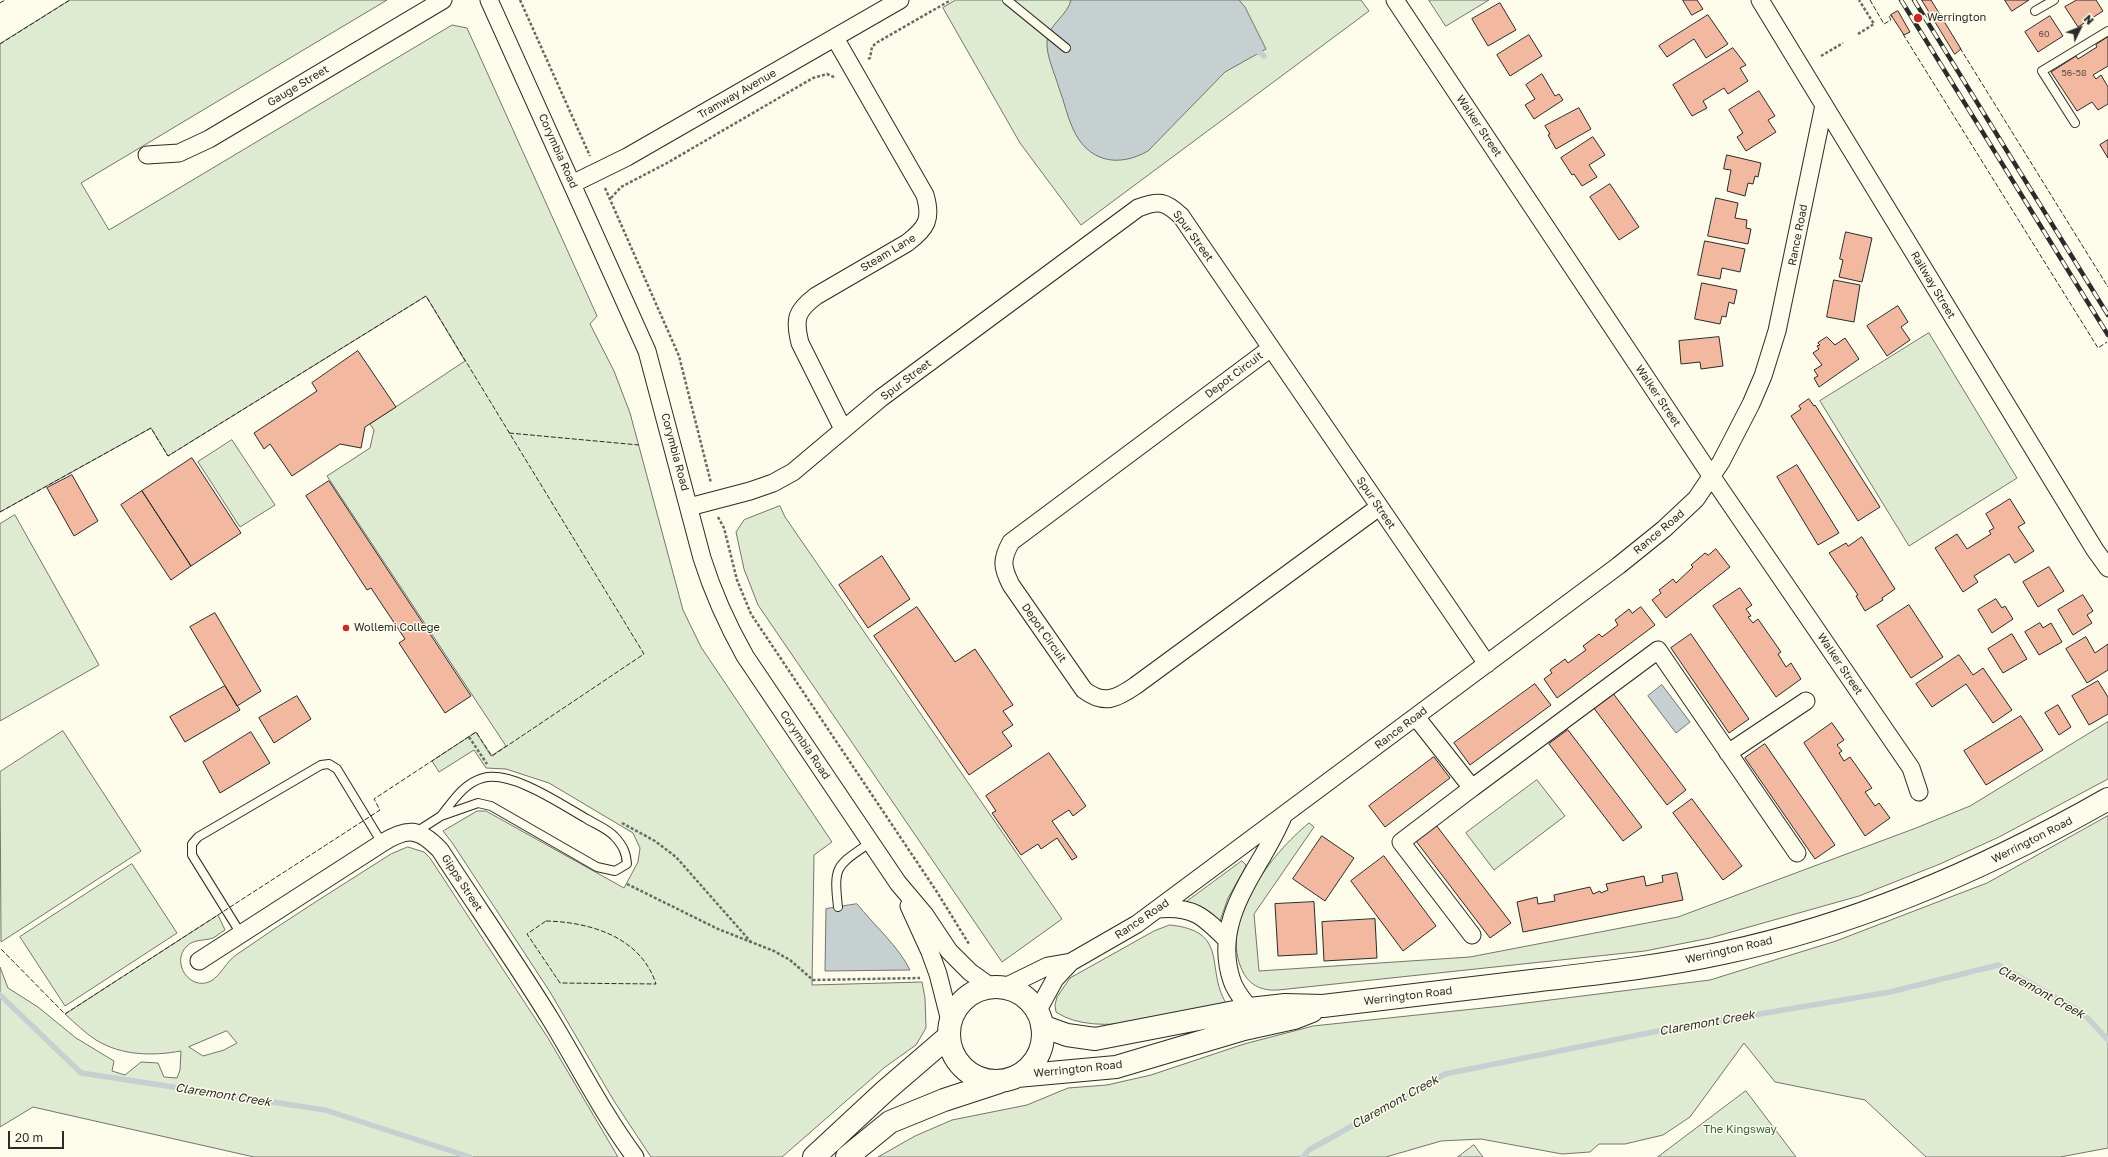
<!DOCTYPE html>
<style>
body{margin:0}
#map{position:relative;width:2108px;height:1157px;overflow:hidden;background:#fdfbea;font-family:"Golos Text",sans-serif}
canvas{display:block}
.north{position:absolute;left:2060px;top:8px;width:40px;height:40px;-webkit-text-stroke:3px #fdfbea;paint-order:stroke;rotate:47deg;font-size:11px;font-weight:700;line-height:16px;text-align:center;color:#2b2b2b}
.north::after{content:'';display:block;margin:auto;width:14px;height:18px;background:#2b2b2b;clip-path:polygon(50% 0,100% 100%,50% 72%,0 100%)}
.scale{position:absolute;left:8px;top:1131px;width:56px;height:18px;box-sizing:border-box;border:2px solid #2b2b2b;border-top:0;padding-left:5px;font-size:12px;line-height:14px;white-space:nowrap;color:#2b2b2b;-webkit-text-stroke:3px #fdfbea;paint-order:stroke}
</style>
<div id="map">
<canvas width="2108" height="1157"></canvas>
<div class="north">N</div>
<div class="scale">20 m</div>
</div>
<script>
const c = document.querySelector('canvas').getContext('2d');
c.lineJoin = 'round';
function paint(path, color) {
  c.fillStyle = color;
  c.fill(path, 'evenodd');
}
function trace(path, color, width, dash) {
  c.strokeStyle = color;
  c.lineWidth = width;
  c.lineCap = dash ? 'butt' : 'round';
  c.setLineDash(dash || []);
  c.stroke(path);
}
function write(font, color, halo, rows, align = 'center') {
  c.font = font + ' "Golos Text",sans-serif';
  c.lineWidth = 3;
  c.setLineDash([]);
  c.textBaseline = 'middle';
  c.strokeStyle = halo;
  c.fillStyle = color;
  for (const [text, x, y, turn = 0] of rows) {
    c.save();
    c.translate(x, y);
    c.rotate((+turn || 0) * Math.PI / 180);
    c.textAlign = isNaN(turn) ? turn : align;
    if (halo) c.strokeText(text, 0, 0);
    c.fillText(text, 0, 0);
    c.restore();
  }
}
const green = new Path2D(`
 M70,0H387L81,183L109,230L452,25L467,28L597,316L590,324L614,371L630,413L683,610L701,647L832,842L814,855L812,985L922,982L925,998L926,1028L916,1045L885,1067L782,1157H651L614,1101L550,992L453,844L443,831L477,811H486L624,888L638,862L640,848L633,833L549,783L506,769L486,768L474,750L439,772L432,761L476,732L491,756L506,746L327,476L370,448L374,430L370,424L465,361L426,296L168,456L151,428L0,512V44Z
 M956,0H1361L1369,11L1081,225L1020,143L943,8Z
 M1429,0H1489L1446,26Z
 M1929,333L2017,478L1909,546L1820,401Z
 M232,440L275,505L240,527L198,462Z
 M780,506L785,517L1062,919L1002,962L758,605L744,569L736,532L744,520Z
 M15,515L99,665L0,721V524Z
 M2108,722V779L1999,837L1940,864L1859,896L1710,938L1645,951L1278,990C1263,991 1250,986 1243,972C1217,922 1272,853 1309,823L1314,827L1254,914L1259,971L1470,957L1678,917L1916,828L1970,806Z
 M63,731L141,851L1,942L0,772Z
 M1537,780L1565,816L1494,870L1466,833Z
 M2108,816V1148L2060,1157H1926L1865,1100L1775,1082L1744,1043L1690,1117L1663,1135L1625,1144H1599L1590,1152L1562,1154L1481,1139L1441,1141L1386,1157H878L915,1136L952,1120L1027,1105L1068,1088L1107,1085L1151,1075L1244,1044L1313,1026L1502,1006L1710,980L1836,941L1987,883Z
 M408,847L424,852L430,858L548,1038L618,1157H254L33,1107L0,1127V967L8,988L38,1007L76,1038L114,1061L112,1071L125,1075L141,1062L158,1063L164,1077L177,1078L180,1070L181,1051C153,1056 122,1056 96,1040C85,1033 75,1023 65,1014L218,915L225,930C221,932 217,936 213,938C204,941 194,939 187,946C170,962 190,992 211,981C221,975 226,962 236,955C286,920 339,887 391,854ZM227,1031L237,1043L224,1050L203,1056L189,1047Z
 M1242,861L1246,865L1245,868L1228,898L1220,921L1209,913L1185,903Z
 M132,864L177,933L65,1006L20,937Z
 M1170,925C1230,931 1205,968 1226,1003C1180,1013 1097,1040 1056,1012L1055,1005L1057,997L1070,978L1154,931Z
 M1746,1091L1796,1157H1658Z
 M1474,1145L1483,1157H1458Z`);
const water = new Path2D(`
 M1071,0H1239L1245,7L1266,49L1225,72L1148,151C1118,168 1088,162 1073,129C1067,116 1064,101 1059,88C1055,74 1046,56 1047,41C1048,25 1068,15 1071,0Z
 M1662,685L1690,722L1676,733L1648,696Z
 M857,904C874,925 899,947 910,970L825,971L826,909Z`);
const stream = new Path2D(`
 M1254,48L1264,56
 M0,995L81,1073L325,1110L470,1157
 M1303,1157L1309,1150L1445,1074L1653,1032L1890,992L1998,965L2083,1013L2108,1040`);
const building = new Path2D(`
 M1683,0H1697L1703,9L1692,15Z
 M1922,0H1931L1961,49L1955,54Z
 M2005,0H2029L2012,11Z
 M2077,0H2096L2103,11L2078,27L2065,7Z
 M1500,3L1516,30L1488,46L1472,19Z
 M1898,11L1910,32L1904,35L1891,15Z
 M1708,15L1728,44L1706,58L1694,39L1667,57L1659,46Z
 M2050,16L2063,36L2038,52L2025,32Z
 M1529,35L1542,56L1510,76L1497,55Z
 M2108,37V66L2093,75L2096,79L2101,75L2108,87V104L2098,110L2092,102L2077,111L2051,72L2076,56L2078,59L2097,47L2096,45Z
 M1733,48L1746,65L1740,68L1748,81L1728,94L1724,88L1703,101L1707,108L1692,116L1673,85Z
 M1542,74L1555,96L1559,94L1563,100L1534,119L1525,105L1535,99L1526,85Z
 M1759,91L1775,116L1768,120L1776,132L1746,151L1737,137L1743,133L1729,110Z
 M1579,108L1591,129L1556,149L1548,135L1550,134L1545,126Z
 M1593,137L1605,155L1589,165L1597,177L1582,186L1574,174L1572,175L1561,158Z
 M2108,140V158L2100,145Z
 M1727,155L1761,163L1758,177L1755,176L1753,184L1748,183L1745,196L1727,191L1731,170L1724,169Z
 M1610,184L1639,227L1619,240L1590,197Z
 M1716,198L1738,203L1735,218L1747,220L1746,228L1751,229L1748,244L1708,236Z
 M1846,232L1872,238L1862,282L1839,277L1843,260L1840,259Z
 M1705,241L1745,249L1740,272L1722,268L1720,279L1698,275Z
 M1834,280L1860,285L1854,322L1827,317Z
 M1702,283L1737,290L1734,304L1729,302L1726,317L1722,316L1720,324L1695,319Z
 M1898,306L1908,322L1901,327L1910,340L1887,356L1867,326Z
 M1719,337L1723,366L1701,369L1700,362L1681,364L1679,341Z
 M1827,337L1835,345L1845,338L1859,359L1819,387L1814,378L1818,376L1814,370L1822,365L1813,353L1819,349L1817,346L1820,345L1818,343Z
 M358,351L396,407L365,427L361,448L340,444L292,476L270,444L264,449L254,433L317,391L312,383Z
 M1809,399L1814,406L1815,405L1880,507L1858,521L1791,416L1801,409L1799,406Z
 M192,458L241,533L191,566L142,491Z
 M1797,465L1839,533L1818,545L1777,477Z
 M72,475L98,521L74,536L47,488Z
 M329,481L471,696L445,713L399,643L405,639L371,588L367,590L306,496Z
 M142,491L191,566L171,580L121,505Z
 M2010,499L2025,523L2018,527L2034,551L2015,563L2009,554L1974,576L1978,582L1963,592L1935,548L1957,534L1967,549L1991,534L1989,531L1994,528L1986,514Z
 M1862,537L1895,589L1882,598L1883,600L1865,611L1856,596L1858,595L1829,553L1846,543L1848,546Z
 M1716,549L1730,567L1666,618L1652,600L1661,593L1659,590L1673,579L1676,583L1693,567L1691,565L1705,553L1708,555Z
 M882,556L910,599L868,628L839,585Z
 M2049,567L2064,591L2038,607L2023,582Z
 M1740,588L1752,605L1746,609L1751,616L1748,617L1753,623L1758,619L1781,652L1778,654L1786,667L1791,663L1801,679L1776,697L1713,606Z
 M2083,595L2093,611L2087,615L2092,623L2073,635L2058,610Z
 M1996,599L2002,608L2005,606L2013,619L1992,633L1978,610Z
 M1909,605L1943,657L1911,678L1877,626Z
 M917,607L955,662L975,649L1013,705L1003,711L1013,725L1002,732L1012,746L969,775L874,636Z
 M1641,607L1655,625L1557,698L1544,679L1552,673L1550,670L1565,659L1568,663L1586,650L1583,646L1599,634L1602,637L1618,625L1615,620L1629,609L1632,613Z
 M215,613L261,691L237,706L190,627Z
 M2040,623L2043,628L2051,623L2062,642L2039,655L2025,632Z
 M1691,634L1749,719L1729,733L1671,648Z
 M2012,634L2027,659L2003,673L1988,649Z
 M2086,637L2095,653L2108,644V670L2087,683L2066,649Z
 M1959,655L1973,675L1983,668L2012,710L1993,723L1966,684L1932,707L1916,684Z
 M2098,681L2108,697V714L2089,725L2072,696Z
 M1535,684L1551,705L1470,765L1454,743Z
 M225,686L240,710L185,742L170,717Z
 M1612,692L1686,790L1667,805L1593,707Z
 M297,696L311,719L274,743L259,718Z
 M2058,705L2071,727L2059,735L2045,713Z
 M2021,716L2043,750L1986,785L1964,751Z
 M1832,723L1844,740L1837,745L1842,751L1839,753L1844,761L1850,757L1872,788L1865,792L1875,806L1879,803L1890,818L1865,836L1804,743Z
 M1568,730L1642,827L1623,841L1549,744Z
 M251,732L270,763L220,793L203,762Z
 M1765,744L1835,845L1815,859L1745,758Z
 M1049,753L1086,806L1073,816L1069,810L1052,821L1077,857L1072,860L1057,838L1041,849L1038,844L1021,855L992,813L996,811L986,796Z
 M1434,757L1450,778L1385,827L1369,806Z
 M1692,799L1742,866L1723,880L1673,813Z
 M1436,825L1511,923L1490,938L1416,841Z
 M1322,836L1354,858L1325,901L1293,879Z
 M1384,856L1436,926L1403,951L1351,881Z
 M1677,873L1683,900L1523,932L1517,902L1537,897L1538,904L1555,901L1554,895L1590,887L1593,894L1600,891L1601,893L1608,890L1606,884L1644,876L1646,886L1663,882L1662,876Z
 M1314,902L1317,954L1278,956L1275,904Z
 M1375,919L1377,958L1324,961L1322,922Z`);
const path = new Path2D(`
 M520,0L590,156
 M1858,34L1874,24L1859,0
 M1821,56L1843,43
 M868,59L870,58L872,47L876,43L951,0
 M605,188L679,356L711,483
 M611,198L621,187L667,163L813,78L827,74L836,78
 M718,517L724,528L737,580L751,614L937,892L969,944
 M469,737L487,764
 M622,823L655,841L676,857L751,942
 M627,884L718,929L774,951L790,960L813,980L920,978`);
const lane = new Path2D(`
 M1007,0L1066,48
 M2035,11L2054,0
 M2075,123L2042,71L2108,31
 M416,832L441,816L478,803L491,806L597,867L615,871L627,864C626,852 623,846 615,837C608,829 595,824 587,819C562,805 512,770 483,778C464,783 453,801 441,816
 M838,907C833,864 837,866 871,842
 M241,934L192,855V844L198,837L321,765L329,764L337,769L382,843`);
const street = new Path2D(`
 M489,0L647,351L702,558C713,593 727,624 745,656L898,883L925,915L949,951L970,972L991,987
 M1395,0L1712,477L1911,768L1919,792
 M1760,0L2095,550L2108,568
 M835,38L925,195C932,219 927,228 907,243L816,296C796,311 794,319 800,343L843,429
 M147,155L179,153L209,139L443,0
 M572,184L627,157L900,0
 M1271,348L1011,542C1001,560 1002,567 1011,585L1084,690C1104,705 1116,699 1135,686L1379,507
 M689,507L750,491L773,483L793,472L881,398L1138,208C1159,200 1165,201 1181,216L1487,664
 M1416,717L1472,788L1658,650L1797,853
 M1728,753L1806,701
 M909,906L930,952L938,974L950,1021
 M1158,909C1193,906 1203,916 1226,939
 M1472,935L1401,842L1472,788
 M199,961L382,843C408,827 419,828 440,850C477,907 516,963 551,1020C579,1066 603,1114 635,1157
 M1003,988L1048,966L1071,962L1137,924L1618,566L1664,529L1696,499L1721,462L1751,404L1763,376L1777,331L1824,105
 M1250,1009C1243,1000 1235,991 1232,981C1216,934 1239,896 1262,857C1269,845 1276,832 1282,819
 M1037,1012L1055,979L1071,962`);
const secondary = new Path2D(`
 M949 1034a47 47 0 1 1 94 0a47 47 0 1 1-94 0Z
 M1042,1026L1067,1035L1095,1039L1250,1009L1285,1005L1323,1006C1395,998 1467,989 1540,980C1601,973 1663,966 1723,953C1860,924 1987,868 2108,799
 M1017,1076L1116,1067L1244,1029L1294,1018L1312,1011
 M814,1157L885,1091L949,1036
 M847,1157L890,1122L944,1100L999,1082`);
const rail = new Path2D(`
 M1901,0L2108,335
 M1914,0L2108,315`);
const fence = new Path2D(`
 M1870,0L1884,24L1891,20L1889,16L1891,15L1892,17
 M0,3L5,0
 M1903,34L2098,348L2107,342
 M0,44L70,0
 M1960,48L2108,287
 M509,433L639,445
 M0,512L151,428L168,456L426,296L644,654L492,756L476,732L374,799L380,810L65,1014L0,948
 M546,921C590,922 641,937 656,984L560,983L527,934Z`);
const markers = [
 [1918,18,5,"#c62828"],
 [346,628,4,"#c62828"]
];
const numberNames = [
 ["60",2044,34],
 ["56-58",2074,73]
];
const poiNames = [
 ["Werrington",1927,18],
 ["Wollemi College",354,628]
];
const streetNames = [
 ["Gauge Street",298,86,-31],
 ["Tramway Avenue",737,94,-30],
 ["Walker Street",1479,126,56],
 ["Corymbia Road",558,151,66],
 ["Rance Road",1798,235,-79],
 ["Spur Street",1193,236,54],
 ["Steam Lane",888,253,-31],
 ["Railway Street",1933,285,59],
 ["Depot Circuit",1234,375,-37],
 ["Spur Street",906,380,-37],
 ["Walker Street",1658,396,56],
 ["Corymbia Road",675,452,75],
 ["Spur Street",1376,503,56],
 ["Rance Road",1659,532,-40],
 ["Depot Circuit",1044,633,55],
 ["Walker Street",1840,664,56],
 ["Rance Road",1401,728,-37],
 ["Corymbia Road",805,745,56],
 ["Werrington Road",2032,840,-27],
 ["Gipps Street",462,883,57],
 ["Rance Road",1142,919,-34],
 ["Werrington Road",1729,950,-13],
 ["Werrington Road",1408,996,-7],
 ["Werrington Road",1078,1069,-6]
];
const parkNames = [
 ["The Kingsway",1740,1130]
];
const waterNames = [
 ["Claremont Creek",2041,992,29],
 ["Claremont Creek",1707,1023,-10],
 ["Claremont Creek",223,1095,9],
 ["Claremont Creek",1395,1102,-29]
];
paint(green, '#deebd1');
trace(green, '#74746e', 1);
paint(water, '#c7d0d0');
trace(water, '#74746e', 1);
trace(stream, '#c7d0d0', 5.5);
paint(building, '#f2b8a0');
trace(building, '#2b2b2b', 1);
trace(lane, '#2b2b2b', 10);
trace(street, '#2b2b2b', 19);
trace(secondary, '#2b2b2b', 24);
trace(path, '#6a6964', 2.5, [3, 2]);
trace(lane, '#fdfbea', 8);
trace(street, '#fdfbea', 17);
trace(secondary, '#fdfbea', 22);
trace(rail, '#2b2b2b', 4.5);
trace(rail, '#fdfbea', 3, [9]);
trace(fence, '#2b2b2b', 1, [5, 2]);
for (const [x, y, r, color] of markers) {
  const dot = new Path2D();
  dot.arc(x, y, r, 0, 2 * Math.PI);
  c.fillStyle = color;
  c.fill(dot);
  trace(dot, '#fdfbea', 1.5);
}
write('9px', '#5d4e48', null, numberNames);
write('11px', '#2b2b2b', '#fdfbea', poiNames, 'left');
write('11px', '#2b2b2b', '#fdfbea', streetNames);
write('11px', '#34623c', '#fdfbea', parkNames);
write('italic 12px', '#2b2b2b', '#fdfbea', waterNames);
</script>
